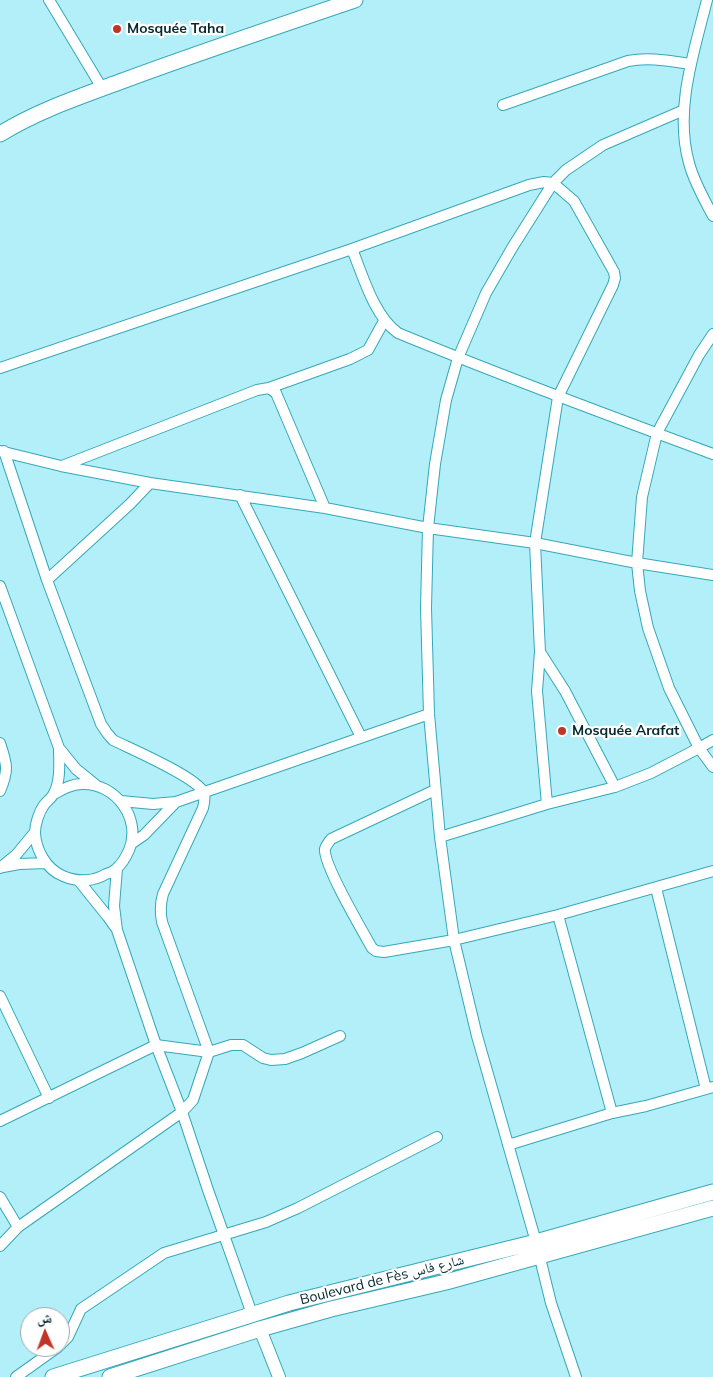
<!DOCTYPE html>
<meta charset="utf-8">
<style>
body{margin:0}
#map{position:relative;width:713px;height:1377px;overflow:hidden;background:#b3eff9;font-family:Mulish,"Noto Naskh Arabic",sans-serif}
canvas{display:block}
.north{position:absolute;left:20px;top:1307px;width:50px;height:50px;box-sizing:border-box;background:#fff;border:1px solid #9aa9ab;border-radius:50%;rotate:358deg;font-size:14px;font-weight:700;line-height:20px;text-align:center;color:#03282e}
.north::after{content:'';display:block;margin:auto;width:18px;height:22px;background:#c13428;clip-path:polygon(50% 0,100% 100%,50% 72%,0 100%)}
</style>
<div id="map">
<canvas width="713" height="1377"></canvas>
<div class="north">ش</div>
</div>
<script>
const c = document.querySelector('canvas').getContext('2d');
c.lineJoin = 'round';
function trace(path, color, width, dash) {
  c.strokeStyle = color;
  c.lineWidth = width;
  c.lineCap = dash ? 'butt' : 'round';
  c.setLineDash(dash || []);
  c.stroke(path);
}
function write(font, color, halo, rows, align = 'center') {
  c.font = font + ' Mulish,"Noto Naskh Arabic",sans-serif';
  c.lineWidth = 4.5;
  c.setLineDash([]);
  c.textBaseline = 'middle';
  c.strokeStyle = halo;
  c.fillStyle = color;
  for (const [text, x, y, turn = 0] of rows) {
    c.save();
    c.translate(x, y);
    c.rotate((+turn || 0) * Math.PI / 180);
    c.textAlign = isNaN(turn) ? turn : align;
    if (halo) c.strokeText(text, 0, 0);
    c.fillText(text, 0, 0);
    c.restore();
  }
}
const minor = new Path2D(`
 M49,0L102,88
 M707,0C694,52 674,110 689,163C694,182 704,199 713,216
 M503,105L628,61C649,57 669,61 691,64
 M352,249C363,276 374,316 398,333C502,376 607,415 713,454
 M713,334L699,355L657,433L642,497L637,563L640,591L648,628L669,688L699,748L713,767
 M0,368L352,249L529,185L544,182L553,183L574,201L614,272L615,278L613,285L558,397L535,543L540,652L565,691L615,787
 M269,388L276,393L325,508
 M0,451L61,466L150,483L325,508L428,528L535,543L637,563L713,575
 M62,466L257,390L269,388L350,359L368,350L384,321
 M240,495L361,737
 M47,580L130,504L150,483
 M0,586L59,748L76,769L97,786
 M540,652L537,691L547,804
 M0,743C7,764 9,770 0,791
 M435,790L331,839C329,842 326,845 325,849C323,864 363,932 372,948L376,951L384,952L454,940L558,915L713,871
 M54,794C63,789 72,784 82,784C116,783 142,819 129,850C126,857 122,864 116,869C114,871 110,873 106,874C93,882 77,882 63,876C46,869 36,850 35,833C35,824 39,812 44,805C47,801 52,798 54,793C61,780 59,762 59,748
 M121,801L153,804L176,802L429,714
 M440,837L547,804L615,787L651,773L699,748L713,740
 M131,844L144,835L176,802
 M3,867L19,864L46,863
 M0,868L16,855L35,832
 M117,868L114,906L117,930L156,1045L182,1112L208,1190L252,1314
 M79,881L108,917L115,927
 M656,888L706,1089
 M558,915L612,1113
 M0,996L49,1098
 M0,1121L156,1045L209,1052L231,1045H243L263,1058L271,1060L285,1059L302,1053L340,1036
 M508,1145L612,1113L646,1106L713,1087
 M0,1197L18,1227
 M0,1246L18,1227L182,1112L193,1100L209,1052L162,922C160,911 160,904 163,894L203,808C204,804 205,798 204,793C197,777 131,749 113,740L107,733L101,724L47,580L4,451
 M60,1345L68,1337L81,1309L164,1253L266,1222L298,1208L437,1137
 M16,1377L58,1347
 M576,1377L551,1303L536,1242L477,1036L454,940L440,837L429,714L426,608L428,528L435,464L446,400L458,358L486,293L512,248L553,183L566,170L603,145L684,110`);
const tertiary = new Path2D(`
 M260,1329L279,1377`);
const secondary = new Path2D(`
 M0,134C39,110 82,96 125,80C201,52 278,26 355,0
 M53,1377L289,1303L536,1242L713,1192
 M110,1377L260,1329L331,1309L446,1282L713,1208`);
const markers = [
 [117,29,5,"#c13428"],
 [562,731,5,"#c13428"]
];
const poiNames = [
 ["Mosquée Taha",127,29],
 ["Mosquée Arafat",572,731]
];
const streetNames = [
 ["Boulevard de Fès شارع فاس",382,1280,-14]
];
trace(minor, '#34a8b9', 12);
trace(tertiary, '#34a8b9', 14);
trace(secondary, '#34a8b9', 17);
trace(minor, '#fff', 10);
trace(tertiary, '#fff', 12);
trace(secondary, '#fff', 15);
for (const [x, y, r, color] of markers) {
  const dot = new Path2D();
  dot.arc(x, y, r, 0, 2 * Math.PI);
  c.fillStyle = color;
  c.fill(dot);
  trace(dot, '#fff', 2);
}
write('bold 14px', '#03282e', '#fff', poiNames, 'left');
write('14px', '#03282e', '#fff', streetNames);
</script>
